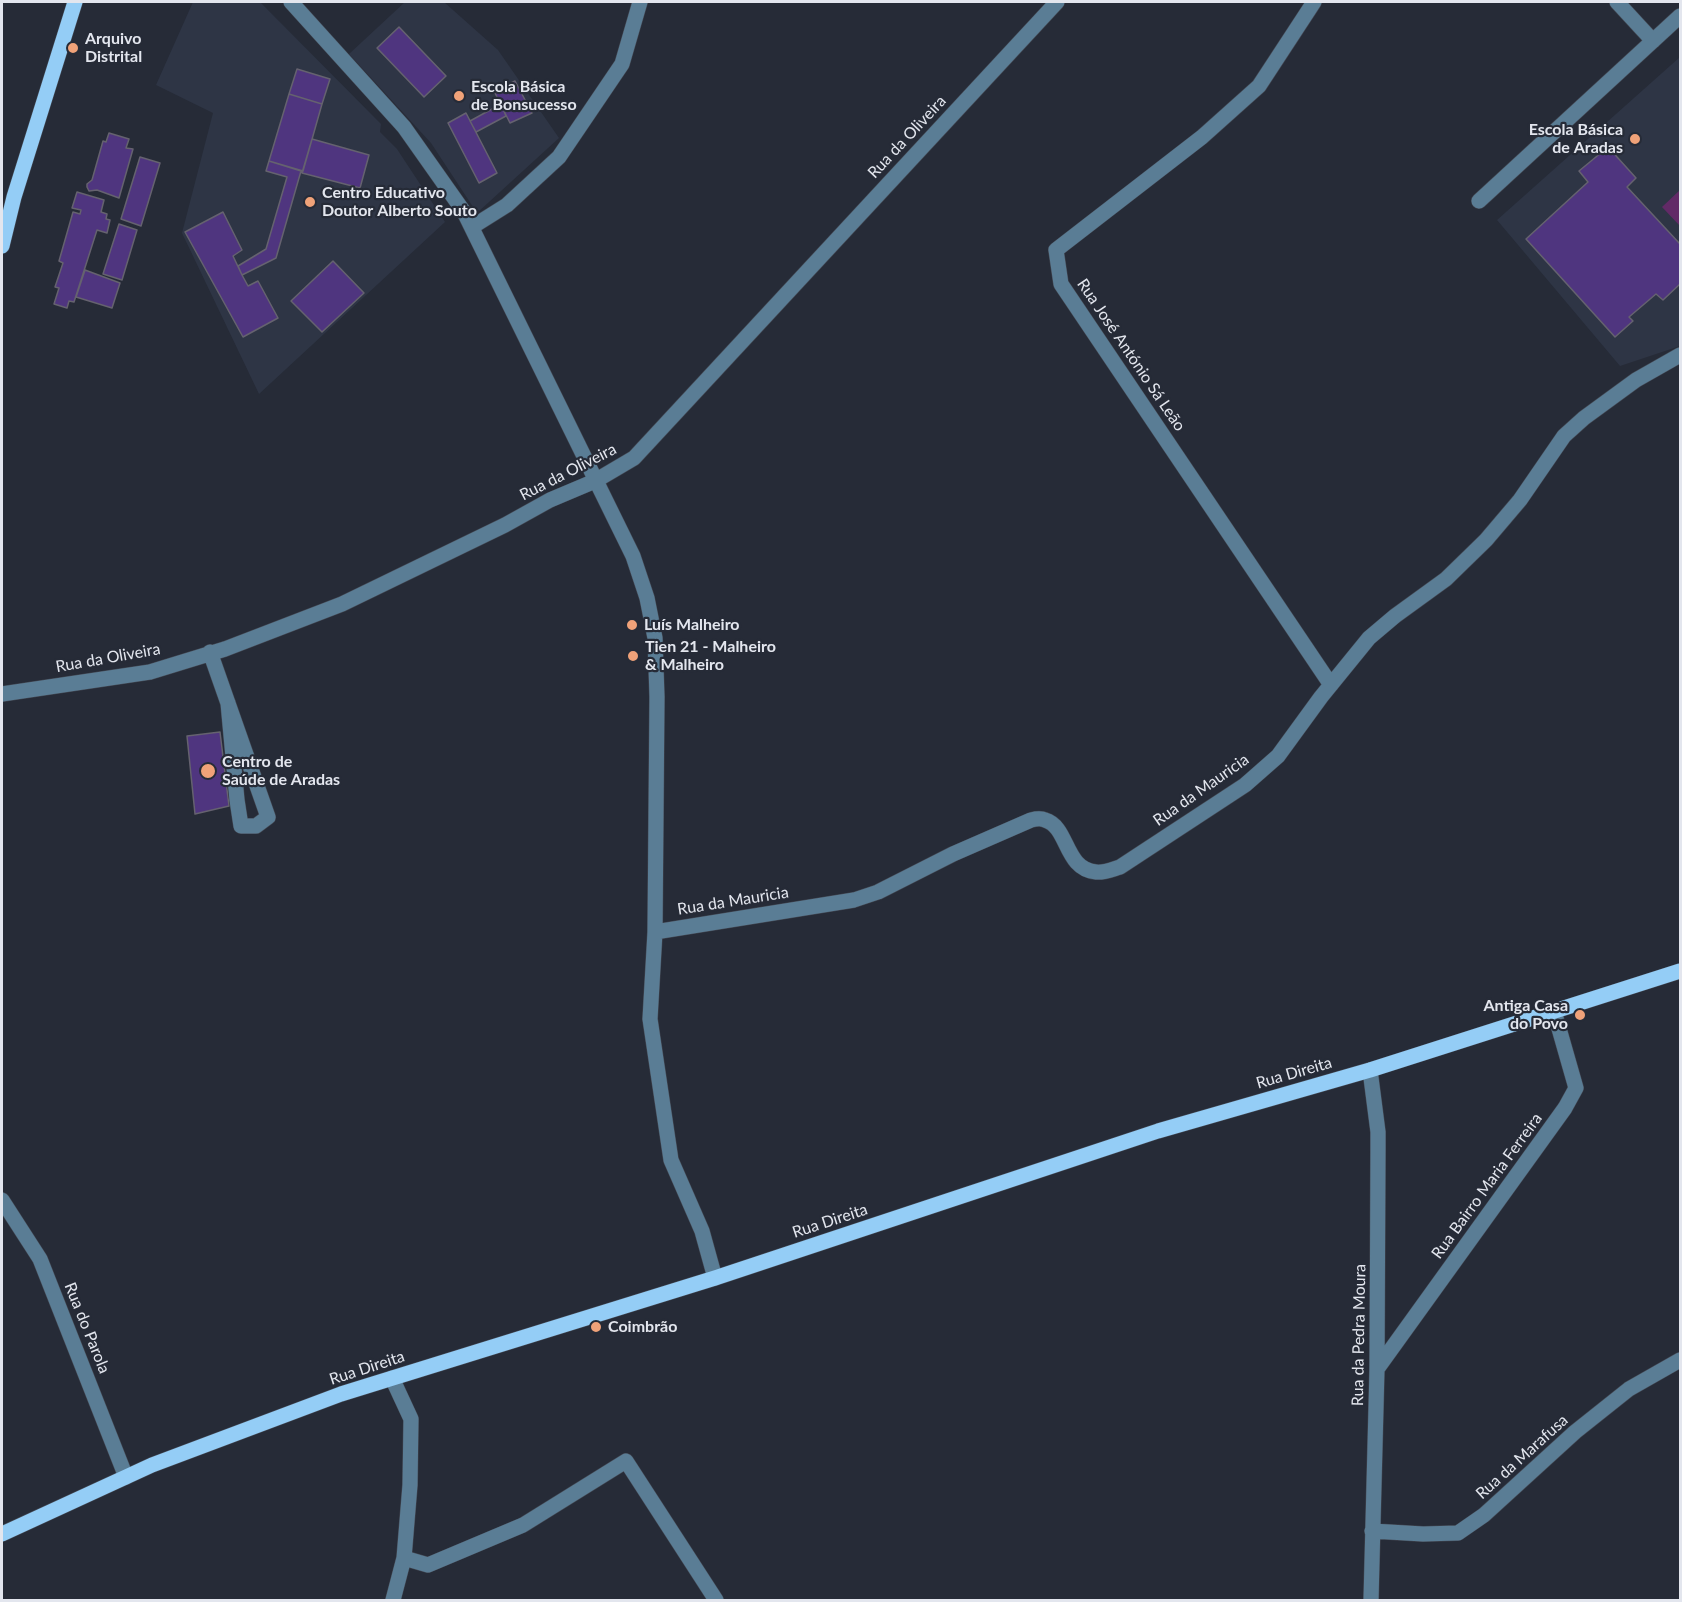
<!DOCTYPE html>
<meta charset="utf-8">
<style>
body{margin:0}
#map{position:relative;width:1682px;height:1602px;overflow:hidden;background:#262b37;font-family:Lato,sans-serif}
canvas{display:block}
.frame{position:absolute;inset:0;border:3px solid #e3e6ee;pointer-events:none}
</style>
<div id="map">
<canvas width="1682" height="1602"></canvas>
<div class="frame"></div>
</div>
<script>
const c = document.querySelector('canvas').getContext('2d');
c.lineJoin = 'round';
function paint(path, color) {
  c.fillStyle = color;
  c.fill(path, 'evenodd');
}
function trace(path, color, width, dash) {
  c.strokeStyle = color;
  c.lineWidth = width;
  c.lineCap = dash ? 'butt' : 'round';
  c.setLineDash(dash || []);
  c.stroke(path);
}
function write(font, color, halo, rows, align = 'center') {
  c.font = font + ' Lato,sans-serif';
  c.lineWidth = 4.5;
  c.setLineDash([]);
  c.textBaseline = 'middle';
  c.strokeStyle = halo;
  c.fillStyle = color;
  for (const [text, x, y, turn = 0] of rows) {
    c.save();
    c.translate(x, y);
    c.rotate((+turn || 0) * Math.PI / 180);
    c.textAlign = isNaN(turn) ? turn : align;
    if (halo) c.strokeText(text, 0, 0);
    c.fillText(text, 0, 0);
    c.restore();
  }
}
const built = new Path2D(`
 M193,2H260L381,124L380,132L397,149L445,222L259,394L182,233L213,113L156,85Z
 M405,2H444L498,50L559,138L477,213L431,143L349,54Z
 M1680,57V346L1620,366L1497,220Z`);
const green = new Path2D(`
 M1680,190V226L1662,207Z`);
const building = new Path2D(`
 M399,27L446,76L424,97L377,48Z
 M297,69L330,79L322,104L289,94Z
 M515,81L532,113L510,123L494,91Z
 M289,94L322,104L303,171L269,161Z
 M501,104L506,116L476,132L470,121Z
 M466,113L497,173L479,183L448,123Z
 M109,133L129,139L126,148L133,149L119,198L97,190L89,191L87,187V184L92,180L103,141L106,142Z
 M312,139L369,155L360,188L302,173Z
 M1608,147L1636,178L1627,187L1680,244V284L1663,300L1656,294L1629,317L1633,321L1615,337L1526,239L1588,182L1579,171Z
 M140,157L160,163L141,226L121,219Z
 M269,161L301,171L276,258L242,275L238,266L266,249L287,177L266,171Z
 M77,192L104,200L101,212L107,214L106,219L110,220L107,233L97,230L74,302L69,301L67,308L54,304L59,288L55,287L63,263L59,261L73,212L80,214L81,210L72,208Z
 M223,212L242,250L233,256L242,275L248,286L258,281L278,318L243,337L185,232Z
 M119,224L137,230L122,280L103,274Z
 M333,261L364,293L322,332L291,301Z
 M85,270L120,283L112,308L76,297Z
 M220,732L229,806L195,814L187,736Z`);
const minor = new Path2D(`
 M291,2L404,127L464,212L633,556L647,598L655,638L657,697L655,932L650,1019L671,1160L702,1231L715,1278
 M1314,2L1259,86L1202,137L1056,250L1061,284L1331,685
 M1617,2L1653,41
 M1479,201L1680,16
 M472,227L507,205L559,157L622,64L640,2
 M210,652L268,817L256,826H241L237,800L228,703
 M2,694L150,672L225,649L342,604L505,525L550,500L595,481L634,458L1057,2
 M655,932L854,900L878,892L953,854L1031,820C1035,819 1041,818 1045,820C1069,827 1064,869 1096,872C1104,873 1113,869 1120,867L1245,785L1278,756L1321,697L1369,638L1395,616L1446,579L1486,540L1520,500L1564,436L1584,418L1636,380L1680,355
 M1370,1070L1378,1132V1150L1377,1369L1371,1600
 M2,1200L40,1259L126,1477
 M1377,1369L1565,1108L1576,1088L1554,1011
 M392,1378L411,1419L410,1485L404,1558L393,1600
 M1372,1531L1423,1534L1458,1533L1484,1515L1575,1432L1629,1389L1680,1360
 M404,1558L428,1565L523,1525L626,1461L716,1600`);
const major = new Path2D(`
 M2,246L14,197L75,2
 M2,1534L152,1465L341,1394L715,1278L1158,1131L1370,1070L1680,971`);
const markers = [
 [73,48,6,"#f0a279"],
 [459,96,6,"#f0a279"],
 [1635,139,6,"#f0a279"],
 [310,202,6,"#f0a279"],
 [632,625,6,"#f0a279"],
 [633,656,6,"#f0a279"],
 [208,771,8,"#f0a279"],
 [1580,1015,6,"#f0a279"],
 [596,1327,6,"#f0a279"]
];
const poiNames = [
 ["Arquivo",85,39],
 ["Distrital",85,57],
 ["Escola Básica",471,87],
 ["de Bonsucesso",471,105],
 ["Escola Básica",1623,130,"right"],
 ["de Aradas",1623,148,"right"],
 ["Centro Educativo",322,193],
 ["Doutor Alberto Souto",322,211],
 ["Luís Malheiro",644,625],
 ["Tien 21 - Malheiro",645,647],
 ["& Malheiro",645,665],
 ["Centro de",222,762],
 ["Saúde de Aradas",222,780],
 ["Antiga Casa",1568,1006,"right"],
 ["do Povo",1568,1024,"right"],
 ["Coimbrão",608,1327]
];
const streetNames = [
 ["Rua da Oliveira",907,137,-47],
 ["Rua José António Sá Leão",1131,355,56],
 ["Rua da Oliveira",568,472,-27],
 ["Rua da Oliveira",108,658,-10],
 ["Rua da Mauricia",1201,790,-35],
 ["Rua da Mauricia",733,901,-9],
 ["Rua Direita",1294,1073,-16],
 ["Rua Bairro Maria Ferreira",1487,1186,-54],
 ["Rua Direita",830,1221,-18],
 ["Rua do Parola",87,1328,68],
 ["Rua da Pedra Moura",1359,1335,-89],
 ["Rua Direita",367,1368,-18],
 ["Rua da Marafusa",1522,1457,-42]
];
paint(built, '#2e3545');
paint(green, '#622a67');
paint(building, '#4f357f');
trace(building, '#65626f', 1.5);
trace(minor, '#444954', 16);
trace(major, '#444954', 16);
trace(minor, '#5a7d95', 15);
trace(major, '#94cdf6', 15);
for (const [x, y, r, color] of markers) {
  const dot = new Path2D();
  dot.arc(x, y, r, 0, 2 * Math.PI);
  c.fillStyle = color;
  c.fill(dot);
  trace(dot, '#262b37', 2);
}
write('bold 16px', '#e3e6ee', '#262b37', poiNames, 'left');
write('16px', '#e3e6ee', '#262b37', streetNames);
</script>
